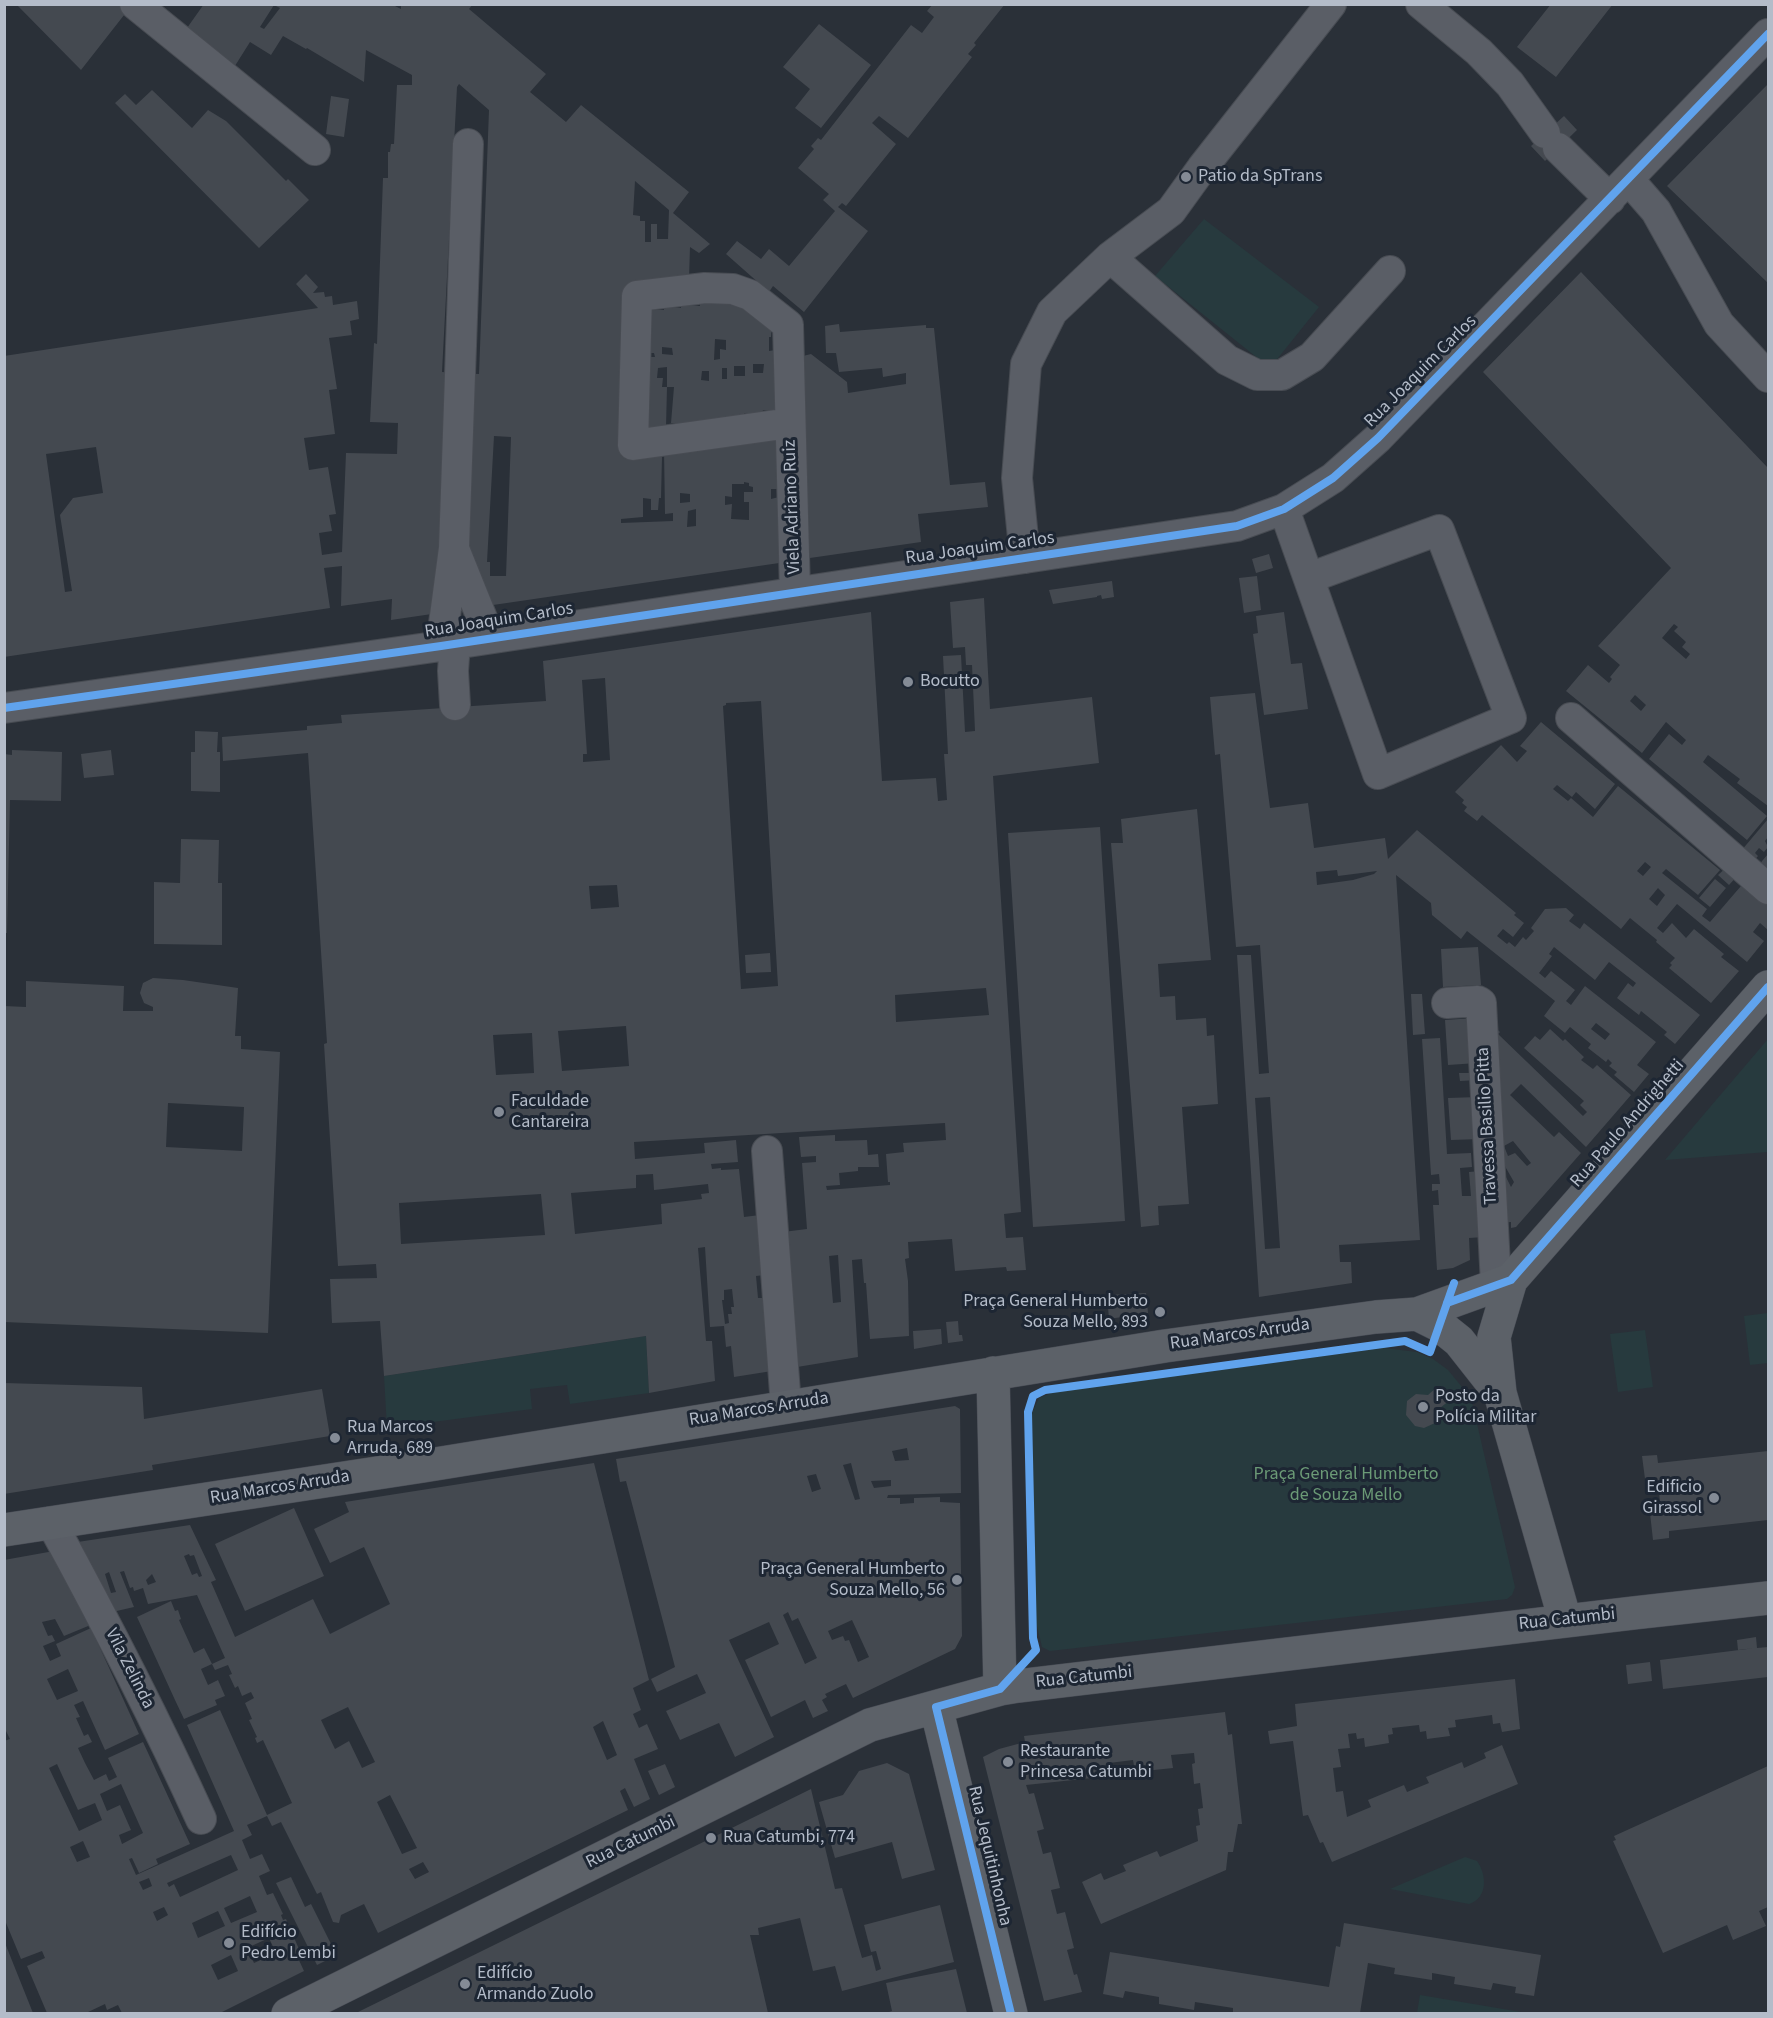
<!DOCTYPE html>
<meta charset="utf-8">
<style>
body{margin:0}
#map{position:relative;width:1773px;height:2018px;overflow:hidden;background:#2a3038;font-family:"Source Sans 3",sans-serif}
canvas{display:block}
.frame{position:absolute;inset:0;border:6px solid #b4bcc9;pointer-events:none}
</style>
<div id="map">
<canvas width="1773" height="2018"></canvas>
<div class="frame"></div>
</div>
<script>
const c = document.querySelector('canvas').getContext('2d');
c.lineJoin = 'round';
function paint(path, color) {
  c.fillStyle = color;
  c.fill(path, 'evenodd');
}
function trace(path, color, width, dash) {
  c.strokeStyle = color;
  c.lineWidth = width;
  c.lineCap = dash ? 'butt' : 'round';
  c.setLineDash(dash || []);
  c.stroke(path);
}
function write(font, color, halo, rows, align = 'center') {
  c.font = font + ' "Source Sans 3",sans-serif';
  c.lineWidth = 6;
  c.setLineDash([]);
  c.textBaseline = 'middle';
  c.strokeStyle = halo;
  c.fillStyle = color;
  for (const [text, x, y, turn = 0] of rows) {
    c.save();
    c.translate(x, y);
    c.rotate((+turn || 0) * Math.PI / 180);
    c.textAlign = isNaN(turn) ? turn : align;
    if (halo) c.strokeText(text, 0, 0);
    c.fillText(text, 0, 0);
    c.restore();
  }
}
const green = new Path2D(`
 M1204,219L1319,307L1270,368L1155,276Z
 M1768,1039V1152L1665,1160Z
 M1768,1313V1363L1750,1365L1744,1316Z
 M1645,1330L1653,1387L1618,1392L1610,1334Z
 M646,1336L649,1393L570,1404L567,1385L530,1389L532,1409L387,1428L384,1376Z
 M1384,1348L1417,1352L1433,1359L1448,1370L1471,1398L1515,1587L1512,1595L1507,1599L1050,1651L1042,1647L1036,1622L1032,1413L1039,1398L1054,1392Z
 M1465,1857L1477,1861C1487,1875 1488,1898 1469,1904L1390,1889Z
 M1420,1995L1527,2013H1417Z`);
const building = new Path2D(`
 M16,4H121L128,10L81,70Z
 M204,4H391L401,9V4H473L469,9L546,74L530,92L566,122L581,105L689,192L673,213L710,244L699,253L690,247L689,279L650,283L631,282L624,449L643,456L662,457L661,498H659L658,510H651V499L643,498V517L621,519V523L673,521V513L665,514L664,450L761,439L783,440L778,489H771V499L779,497L786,562L391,620L392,599L341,606L342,566L324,568L330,608L4,657V356L318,308L296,284L306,274L318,287L313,293L324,292L325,297L332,296L333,305L357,301L359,319L350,321L352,335L329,338L337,389L329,390L335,434L304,438L309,470L328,467L336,514L329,515L332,531L319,533L322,555L342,552L346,453L397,454L398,423L370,422L374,343L377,344L383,178H388V152H390L391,144H394L397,85H412V75L366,50L364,82L307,48L306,49L283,36L271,55L250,42L233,69L187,28ZM274,5L280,8L264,29L260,27ZM459,84L489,110L479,374L442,372L457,87ZM635,181L669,210L668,239H657V224H651V242H645V221H640V216L633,215ZM494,436L511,437L506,576H490V562H487ZM96,447L103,493L73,498L60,515L72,591L65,592L46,454ZM744,482L749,483V486L753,487V492H744V502H749V520L731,519L732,504L725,505V496L732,497V484H744ZM680,493L690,494V502L680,503ZM696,509V526L687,527L688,511Z
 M933,4H1005L974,43L976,45L968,54L972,57L908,138L879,116L872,123L896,144L846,206L842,203L838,207L868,231L804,312L773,286L769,292L726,254L737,241L761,259L769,249L789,266L835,211L823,200L829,194L798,168L814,149L811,146L818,138L821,140L911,25L922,33L934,17L927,11Z
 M1551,4H1613L1556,77L1517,47Z
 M819,24L871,65L821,128L795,108L810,89L783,67Z
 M1768,84V283L1667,186Z
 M152,90L192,128L208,110L226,121L286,181L288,179L309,200L259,248L115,103L125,94L136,105Z
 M331,96L349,99L344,137L326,134Z
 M1564,116L1577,130L1545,161L1531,146Z
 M1581,272L1768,468V806L1737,783L1740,779L1708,755L1703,762L1767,816L1747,840L1649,759L1669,734L1682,745L1686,740L1666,722L1642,753L1566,691L1588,665L1609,683L1612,679L1610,677L1620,665L1598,646L1671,568L1483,372ZM1674,624L1678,627L1674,631L1686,642L1682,647L1690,654L1686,659L1662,638ZM1635,695L1646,705L1641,711L1630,701Z
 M738,300L772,319L771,337H769V351L782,349L783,411L763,410L762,413H744V416H726V420L708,419V424L671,423L674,387H667V367L658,368L657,378H663L662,387H667L666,427L640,435L650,357H655L654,353H649L647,309L664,310V306L681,308V304L700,306V301ZM715,339L726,340V350L720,349V359L714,360ZM662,347L672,348L673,355L662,354ZM753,364H764L763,373H753ZM734,366H745V376H734ZM722,368H727V379H722ZM702,371H709V381L701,380Z
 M839,324L840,332L926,325V328H934L950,485L985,482L988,507L918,514L921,542L803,559L799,357L811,354L847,382L848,393L906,384V373L883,377L882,368L839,372L836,353H826L825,326Z
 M1269,554L1273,568L1256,573L1252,559Z
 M1257,576L1261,610L1244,613L1239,578Z
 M1112,581L1114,597L1102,599L1101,595L1097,596V597L1053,604L1049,590Z
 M984,598L990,709L1092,697L1099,763L993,776L1021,1212L1004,1214L1006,1238L1023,1237L1026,1270L1007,1271L1006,1267L955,1271L952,1239L908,1242L909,1258L905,1259L908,1281L909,1336L870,1339L866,1283H864L862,1259L852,1260L858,1357L791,1368L783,1232L807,1229L802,1163L816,1162V1156L801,1157L799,1137L835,1135V1141L867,1140L868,1155L878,1154L879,1167H858V1171L839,1173L840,1185L826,1186L827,1190L890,1185V1182H888L886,1154L904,1152L903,1143L946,1140L945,1123L634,1142L635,1159L705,1153L704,1143L736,1140L738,1162L711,1164L712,1169L721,1168V1170L739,1169L744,1217L760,1215L765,1275L756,1276L758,1298H766L772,1371L734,1377L731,1346L726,1347L724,1326L710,1327L705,1247L698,1248L706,1341H712L715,1381L649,1393L646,1336L384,1376L380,1321L332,1323L330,1279L377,1278L376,1264L338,1266L324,1044L327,1043L308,753L223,761L222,737L307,730V726L342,723L341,715L546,701L543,661L871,612L882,781L936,778L938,801L947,800L944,754H948L943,656L961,655L965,732L975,731L972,665H966L965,647L953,648L950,602ZM605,678L610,760L583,762V754H587L582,680ZM761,701L778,986L741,989L723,706L726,705V703ZM617,885L619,907L591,909L589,886ZM986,988L989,1015L896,1022L895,995ZM626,1026L629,1066L562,1071L558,1031ZM532,1033L534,1073L496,1075L493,1035ZM653,1174L654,1190L708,1184L709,1193L701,1194L702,1199L661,1204L662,1224L575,1234L571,1193L636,1188V1175ZM541,1194L545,1235L401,1244L399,1203ZM838,1255L841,1302L833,1303L829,1256ZM732,1289L734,1307H731L732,1314H728L729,1323L725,1324L722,1300H724V1290Z
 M1284,612L1291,664L1302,663L1308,709L1264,715L1253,634L1258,633L1256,616Z
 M1255,693L1270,808L1308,803L1314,848L1385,838L1388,859L1417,830L1516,913L1514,915L1524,923L1513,937L1503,929L1497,936L1507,944L1509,942L1515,947L1523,937L1526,940L1534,931L1531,928L1545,909L1566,908L1574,915L1569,921L1580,929L1584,923L1700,1015L1675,1044L1664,1035L1667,1032L1641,1011L1639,1015L1617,998L1628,983L1633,987L1636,983L1609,962L1595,980L1554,947L1549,954L1552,956L1539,973L1545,978L1551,971L1575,990L1566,1001L1571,1005L1585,986L1656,1042L1637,1065L1649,1074L1634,1092L1614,1075L1617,1072L1609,1066L1612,1063L1608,1059L1606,1062L1588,1048L1591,1044L1570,1027L1565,1033L1544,1016L1555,1001L1467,931L1461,939L1432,915L1431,903L1396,875L1420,1240L1339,1245L1340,1262H1351L1352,1283L1259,1297L1237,955H1251L1259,1074L1269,1073L1260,945L1236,947L1220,754L1215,755L1210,697ZM1337,870L1338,876L1377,871L1374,874L1353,880L1317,885L1316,872ZM1596,1023L1610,1034L1605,1040L1591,1029ZM1270,1097L1280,1248L1265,1249L1255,1098Z
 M1541,722L1615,784L1595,809L1576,792L1572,797L1557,785L1553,789L1568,801L1571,798L1593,817L1618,786L1720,870L1698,895L1666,869L1662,873L1707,909L1702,916L1710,922L1747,879L1768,896V930L1760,923L1753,932L1764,941L1747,962L1677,904L1657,928L1663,933L1672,923L1686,938L1694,929L1724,954L1721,957L1739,971L1711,1003L1669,968L1672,965L1670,963L1675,958L1656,942L1657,940L1630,918L1621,929L1482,815L1477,821L1464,811L1467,807L1462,803L1464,800L1455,792L1501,745L1517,762L1527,751L1520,746ZM1645,862L1651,867L1643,876L1637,871ZM1658,888L1665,895L1657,906L1649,899Z
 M195,731L218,732L217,752H220V792L191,791V752H195Z
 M12,750L62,752L61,801L10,800L7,933H4V754L12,755Z
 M111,750L114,775L84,778L81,754Z
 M1197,809L1211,960L1158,964L1160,997L1175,996L1176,1020L1206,1018L1207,1036L1214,1035L1218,1104L1182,1107L1189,1204L1158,1206L1159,1225L1141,1227L1111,843H1123L1121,819Z
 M1768,819V837L1765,841L1768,847L1764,852L1759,848L1755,853L1758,856L1752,863L1741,851Z
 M1100,827L1125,1221L1033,1227L1008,833Z
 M181,839L219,840L218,883H222V945L154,944V882L180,883Z
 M1768,854V876L1757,867Z
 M1729,865L1740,873L1729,885L1718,875Z
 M1715,879L1726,888L1710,907L1699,898Z
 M1478,947L1481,985L1443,987L1441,949Z
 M770,953L771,972L746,973L745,955Z
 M153,978L183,980L238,988L235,1036H241V1049L280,1052L268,1333L4,1322V1006L26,1007V981L124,986L123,1011H153V1007L144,1003L140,993L143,983ZM168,1103L244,1107L242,1151L166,1147Z
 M1411,994H1422L1425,1034L1413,1035Z
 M1474,1018L1477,1063L1448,1065L1445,1020Z
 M1488,1021L1500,1032L1498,1034L1583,1116L1587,1112L1580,1105L1584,1101L1524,1048L1535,1036L1540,1040L1550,1029L1563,1041L1565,1039L1584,1057L1581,1060L1593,1069L1597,1065L1631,1095L1586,1147L1521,1084L1510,1095L1554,1137L1559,1132L1581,1153L1516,1227L1511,1228V1222L1499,1223L1504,1173L1511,1187L1514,1182L1502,1161ZM1513,1141L1531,1163L1527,1166L1515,1153L1508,1156L1504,1146Z
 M1440,1038L1447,1154L1471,1153L1472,1167L1460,1168L1462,1196H1471L1469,1172L1480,1171L1484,1237L1469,1238L1470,1260L1453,1268L1437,1270L1433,1205H1439L1438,1190L1432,1191V1184H1440L1439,1174L1431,1175L1422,1039Z
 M1459,1073H1477L1478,1080L1460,1081Z
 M1478,1097L1481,1139L1451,1140L1448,1098Z
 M1146,1293L1148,1313L1109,1319L1107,1295Z
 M958,1321L959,1335H962L963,1341L948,1343L946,1322Z
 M941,1329L942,1344L914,1349L913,1331Z
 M4,1383L142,1387L144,1419L322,1389L330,1436L152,1465L153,1470L4,1494Z
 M1438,1386L1450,1400L1440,1408L1439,1416L1435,1423L1424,1428L1415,1426L1406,1415L1407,1401L1416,1394L1428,1395Z
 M955,1406L960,1409L961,1493L888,1495L887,1498H900V1504L914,1503V1498L940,1497V1502L960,1503L962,1636L955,1649L853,1698L846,1684L825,1694L827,1697L822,1700L828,1711L813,1718L805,1700L771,1717L745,1660L779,1644L769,1622L729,1640L774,1737L735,1757L719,1723L680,1740L666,1711L706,1693L697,1674L657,1692L651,1679L675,1667L626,1481L620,1482L616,1459ZM907,1448L909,1460L895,1461L892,1451ZM851,1463L860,1499L855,1500L843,1465ZM816,1474L821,1489L812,1492L807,1476ZM891,1480V1486L874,1488L871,1481ZM788,1612L792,1621L798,1618L817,1658L805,1664L783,1615ZM852,1620L869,1657L858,1662L849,1640L845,1641L843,1636L832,1640L828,1631Z
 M1768,1451V1520L1669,1531V1538L1653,1540L1649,1504L1660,1502L1659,1492L1647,1494L1642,1456L1657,1455L1658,1463Z
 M594,1463L649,1680L633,1688L641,1710L633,1714L639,1728L647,1724L658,1749L634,1759L650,1799L634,1807L625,1788L620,1791L628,1810L378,1933L364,1904L341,1915L339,1923L333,1922L321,1892L317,1894L281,1822L272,1826L267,1816L247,1825L252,1835L242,1840L250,1859L262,1854L270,1871L259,1876L267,1895L273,1893L283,1914L281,1915L283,1920L286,1919L302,1956L298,1958L304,1971L220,2013H122L118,2005L107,2010L105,2004L86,2013H47L27,1966L45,1958L42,1951L21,1959L4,1918V1741L10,1739L4,1727V1560L54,1551L93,1624L64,1636L55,1619L42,1622L48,1636L52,1635L55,1641L43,1646L50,1661L61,1656L56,1644L91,1628L139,1734L105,1750L83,1701L74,1705L80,1717L76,1718L84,1736L88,1734L92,1742L78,1748L85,1763L94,1780L106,1774L109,1781L117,1777L108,1758L143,1742L190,1844L156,1859L158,1864L139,1873L132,1858L129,1859L136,1875L234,1831L187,1725L220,1710L267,1815L292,1803L263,1740L257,1743L255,1738L257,1737L249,1720L252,1719L245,1703L254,1698L251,1692L242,1696L238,1686L235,1688L229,1675L232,1674L228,1665L215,1670L212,1664L201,1669L208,1685L218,1680L225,1696L215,1700L217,1705L184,1719L175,1700L137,1617L171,1601L175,1611L178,1610L181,1619L179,1620L194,1653L204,1648L212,1664L225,1658L197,1595L148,1604L143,1588L134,1591L133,1587L130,1588L124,1571L120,1572L134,1607L108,1613L71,1543L190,1525L216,1580L211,1582L235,1637L313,1599L330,1634L390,1604L364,1547L330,1563L314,1529L349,1512L345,1502ZM189,1554L190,1556L194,1555L202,1576L199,1577L197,1573L192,1575L184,1556ZM109,1572L116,1592L111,1593L105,1574ZM152,1574L156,1582L148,1585L146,1580ZM68,1669L78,1691L57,1700L47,1679ZM348,1707L375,1762L362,1768L349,1741L335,1749L321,1720ZM603,1721L617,1755L607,1760L593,1727ZM57,1764L78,1810L95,1803L102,1820L79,1831L49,1768ZM121,1784L143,1833L122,1844L119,1835L131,1830L120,1805L107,1811L100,1794ZM390,1795L417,1848L402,1854L377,1802ZM83,1841L90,1857L77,1862L70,1847ZM231,1855L238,1870L180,1897L174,1884L169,1887L167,1883ZM423,1862L429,1872L415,1879L409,1869ZM149,1878L152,1886L143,1890L139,1882ZM250,1896L257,1912L231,1923L224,1908ZM164,1907L168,1915L157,1921L153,1912ZM218,1911L225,1926L198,1938L192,1923ZM269,1938L276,1953L254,1963L247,1948ZM231,1955L238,1971L218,1980L211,1965Z
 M294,1508L324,1576L245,1611L215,1544Z
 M1756,1637L1757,1648L1768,1647V1677L1663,1689L1660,1660L1755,1648L1738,1650L1737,1640Z
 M1650,1662L1652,1681L1628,1684L1626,1665Z
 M1515,1679L1520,1729L1502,1732L1500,1723L1493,1724L1492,1715L1455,1720L1456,1727L1448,1728L1450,1736L1427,1739L1426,1731L1420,1732L1419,1725L1392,1728L1393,1734L1388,1735L1389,1743L1365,1747L1364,1738L1357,1739L1356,1733L1348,1734L1350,1748L1338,1749L1341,1767L1333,1768L1336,1792L1343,1791L1347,1817L1371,1807L1368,1800L1404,1785L1407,1792L1429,1783L1426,1777L1462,1762L1464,1768L1486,1758L1484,1753L1502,1745L1518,1784L1332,1862L1323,1842L1320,1843L1308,1815L1303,1816L1293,1741L1270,1744L1268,1731L1297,1726L1295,1704Z
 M1225,1712L1228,1735L1232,1734L1242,1824H1238L1233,1852H1228L1226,1870L1101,1924L1082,1882L1101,1873L1104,1880L1126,1871L1123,1865L1157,1851L1160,1857L1198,1841L1196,1826L1200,1825L1198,1809L1203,1808L1200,1783L1194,1784L1192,1764L1195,1763L1194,1753L1171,1755L1173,1768L1135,1772L1133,1760L1109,1763L1111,1776L1026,1785L1029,1794L1034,1793L1044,1829L1037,1831L1043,1854L1051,1852L1060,1888L1051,1890L1057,1914L1065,1912L1074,1948L1067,1950L1074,1975L1077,1974L1082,1992L1044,2001L983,1757L999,1749L1025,1742L1024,1736Z
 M887,1763L909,1774L935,1870L902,1879L892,1842L835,1858L819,1802L843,1795L859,1771Z
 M665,1764L675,1787L659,1795L648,1771Z
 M1768,1766V1907L1759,1911L1766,1926L1733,1940L1727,1925L1663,1953L1613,1841L1616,1840L1614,1836Z
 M811,1789L835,1889L842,1888L862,1958L872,1955L876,1971L881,1969L876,1951L871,1952L864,1925L940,1905L954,1962L842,1991L835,1966L813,1971L800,1918L758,1928L759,1935H750L768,2013H356Z
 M291,1877L305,1907L311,1904L332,1946L328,1947L333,1957L317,1965L276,1883Z
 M1344,1923L1541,1955L1534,1996L1515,1993L1516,1987L1493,1983L1491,1990L1454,1984L1455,1977L1432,1973V1980L1394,1974L1395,1968L1368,1963L1360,2013H1233V2008L1195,2002L1194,2010L1159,2004V1997L1125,1991L1123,1998L1103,1994L1110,1952L1329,1987L1336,1946L1340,1947Z
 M4,1943H5L33,2013H4Z
 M956,1969L967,2013H886L892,2011L886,1983Z`);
const minor = new Path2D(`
 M135,4L315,150
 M1421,4L1479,52L1510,84L1545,133
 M1558,148L1610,199
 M1629,180L1656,211L1719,324L1768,377
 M1110,257L1227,360L1257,375H1282L1312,357L1390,271
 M790,423L633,445L637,296L705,288L733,289L750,295L788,325L795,592
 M1284,509L1378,774L1511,718L1439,530L1309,578
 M455,551L490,638
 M1025,558L1017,478L1026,364L1052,312L1110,257L1171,211L1202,168L1331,4
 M441,646L454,548L468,144
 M455,705L453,671L455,643
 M4,708L441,646L1237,526L1284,509L1333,478L1378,438L1768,34
 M1571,718L1768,889
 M1447,1003L1478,1001L1481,1003L1496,1284
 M767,1151L786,1406
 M51,1522C104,1619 155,1718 201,1819`);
const major = new Path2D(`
 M1417,1314L1439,1325L1459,1341L1500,1393L1565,1620
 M993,1373L1000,1689
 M1500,1393L1494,1337L1511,1280L1768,987
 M4,1530L423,1466L1165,1346L1376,1317L1417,1314L1511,1280
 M936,1707L1011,2014
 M288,2014L870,1725L1000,1689L1018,1686C1269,1658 1518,1625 1768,1598`);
const cycleway = new Path2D(`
 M4,708L441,646L1237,526L1284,509L1333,478L1378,438L1768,34
 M1447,1303L1511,1280L1768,987
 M1011,2014L936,1707L1000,1689L1036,1650L1033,1638L1028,1412L1033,1396L1045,1390L1405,1341L1430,1352L1454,1283`);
const markers = [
 [1186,177,6,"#848b96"],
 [908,682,6,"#848b96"],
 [499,1112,6,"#848b96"],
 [1160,1312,6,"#848b96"],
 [1423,1407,6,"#848b96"],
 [335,1438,6,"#848b96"],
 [1714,1498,6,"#848b96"],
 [957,1580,6,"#848b96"],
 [1008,1762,6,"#848b96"],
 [711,1838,6,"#848b96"],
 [229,1943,6,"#848b96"],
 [465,1984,6,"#848b96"]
];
const poiNames = [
 ["Patio da SpTrans",1198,177],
 ["Bocutto",920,682],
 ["Faculdade",511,1102],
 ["Cantareira",511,1123],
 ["Praça General Humberto",1148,1302,"right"],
 ["Souza Mello, 893",1148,1323,"right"],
 ["Posto da",1435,1397],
 ["Polícia Militar",1435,1418],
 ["Rua Marcos",347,1428],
 ["Arruda, 689",347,1449],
 ["Edificio",1702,1488,"right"],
 ["Girassol",1702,1509,"right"],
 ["Praça General Humberto",945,1570,"right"],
 ["Souza Mello, 56",945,1591,"right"],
 ["Restaurante",1020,1752],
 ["Princesa Catumbi",1020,1773],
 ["Rua Catumbi, 774",723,1838],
 ["Edifício",241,1933],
 ["Pedro Lembi",241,1954],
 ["Edifício",477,1974],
 ["Armando Zuolo",477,1995]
];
const streetNames = [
 ["Rua Joaquim Carlos",1421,372,-45],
 ["Viela Adriano Ruiz",793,507,-92],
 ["Rua Joaquim Carlos",980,549,-8],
 ["Rua Joaquim Carlos",499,621,-9],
 ["Rua Paulo Andrighetti",1628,1124,-49],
 ["Travessa Basilio Pitta",1488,1126,-93],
 ["Rua Marcos Arruda",1240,1335,-8],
 ["Rua Marcos Arruda",759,1410,-9],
 ["Rua Marcos Arruda",280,1488,-9],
 ["Rua Catumbi",1567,1620,-6],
 ["Vila Zelinda",129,1669,63],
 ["Rua Catumbi",1084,1678,-6],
 ["Rua Catumbi",631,1843,-26],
 ["Rua Jequitinhonha",989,1856,77]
];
const parkNames = [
 ["Praça General Humberto",1346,1475],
 ["de Souza Mello",1346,1496]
];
paint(green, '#273a3e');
paint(building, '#444950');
trace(minor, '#484c53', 32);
trace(major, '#484c55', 34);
trace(minor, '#5a5e66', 30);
trace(major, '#5c6168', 33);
trace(cycleway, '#60a3ed', 8);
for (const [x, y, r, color] of markers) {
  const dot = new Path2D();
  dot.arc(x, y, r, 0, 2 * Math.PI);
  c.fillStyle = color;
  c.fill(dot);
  trace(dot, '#1d2633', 2);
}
write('18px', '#b4bcc9', '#1d2633', poiNames, 'left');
write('18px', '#b4bcc9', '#1d2633', streetNames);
write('18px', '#6b9a76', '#1d2633', parkNames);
</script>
